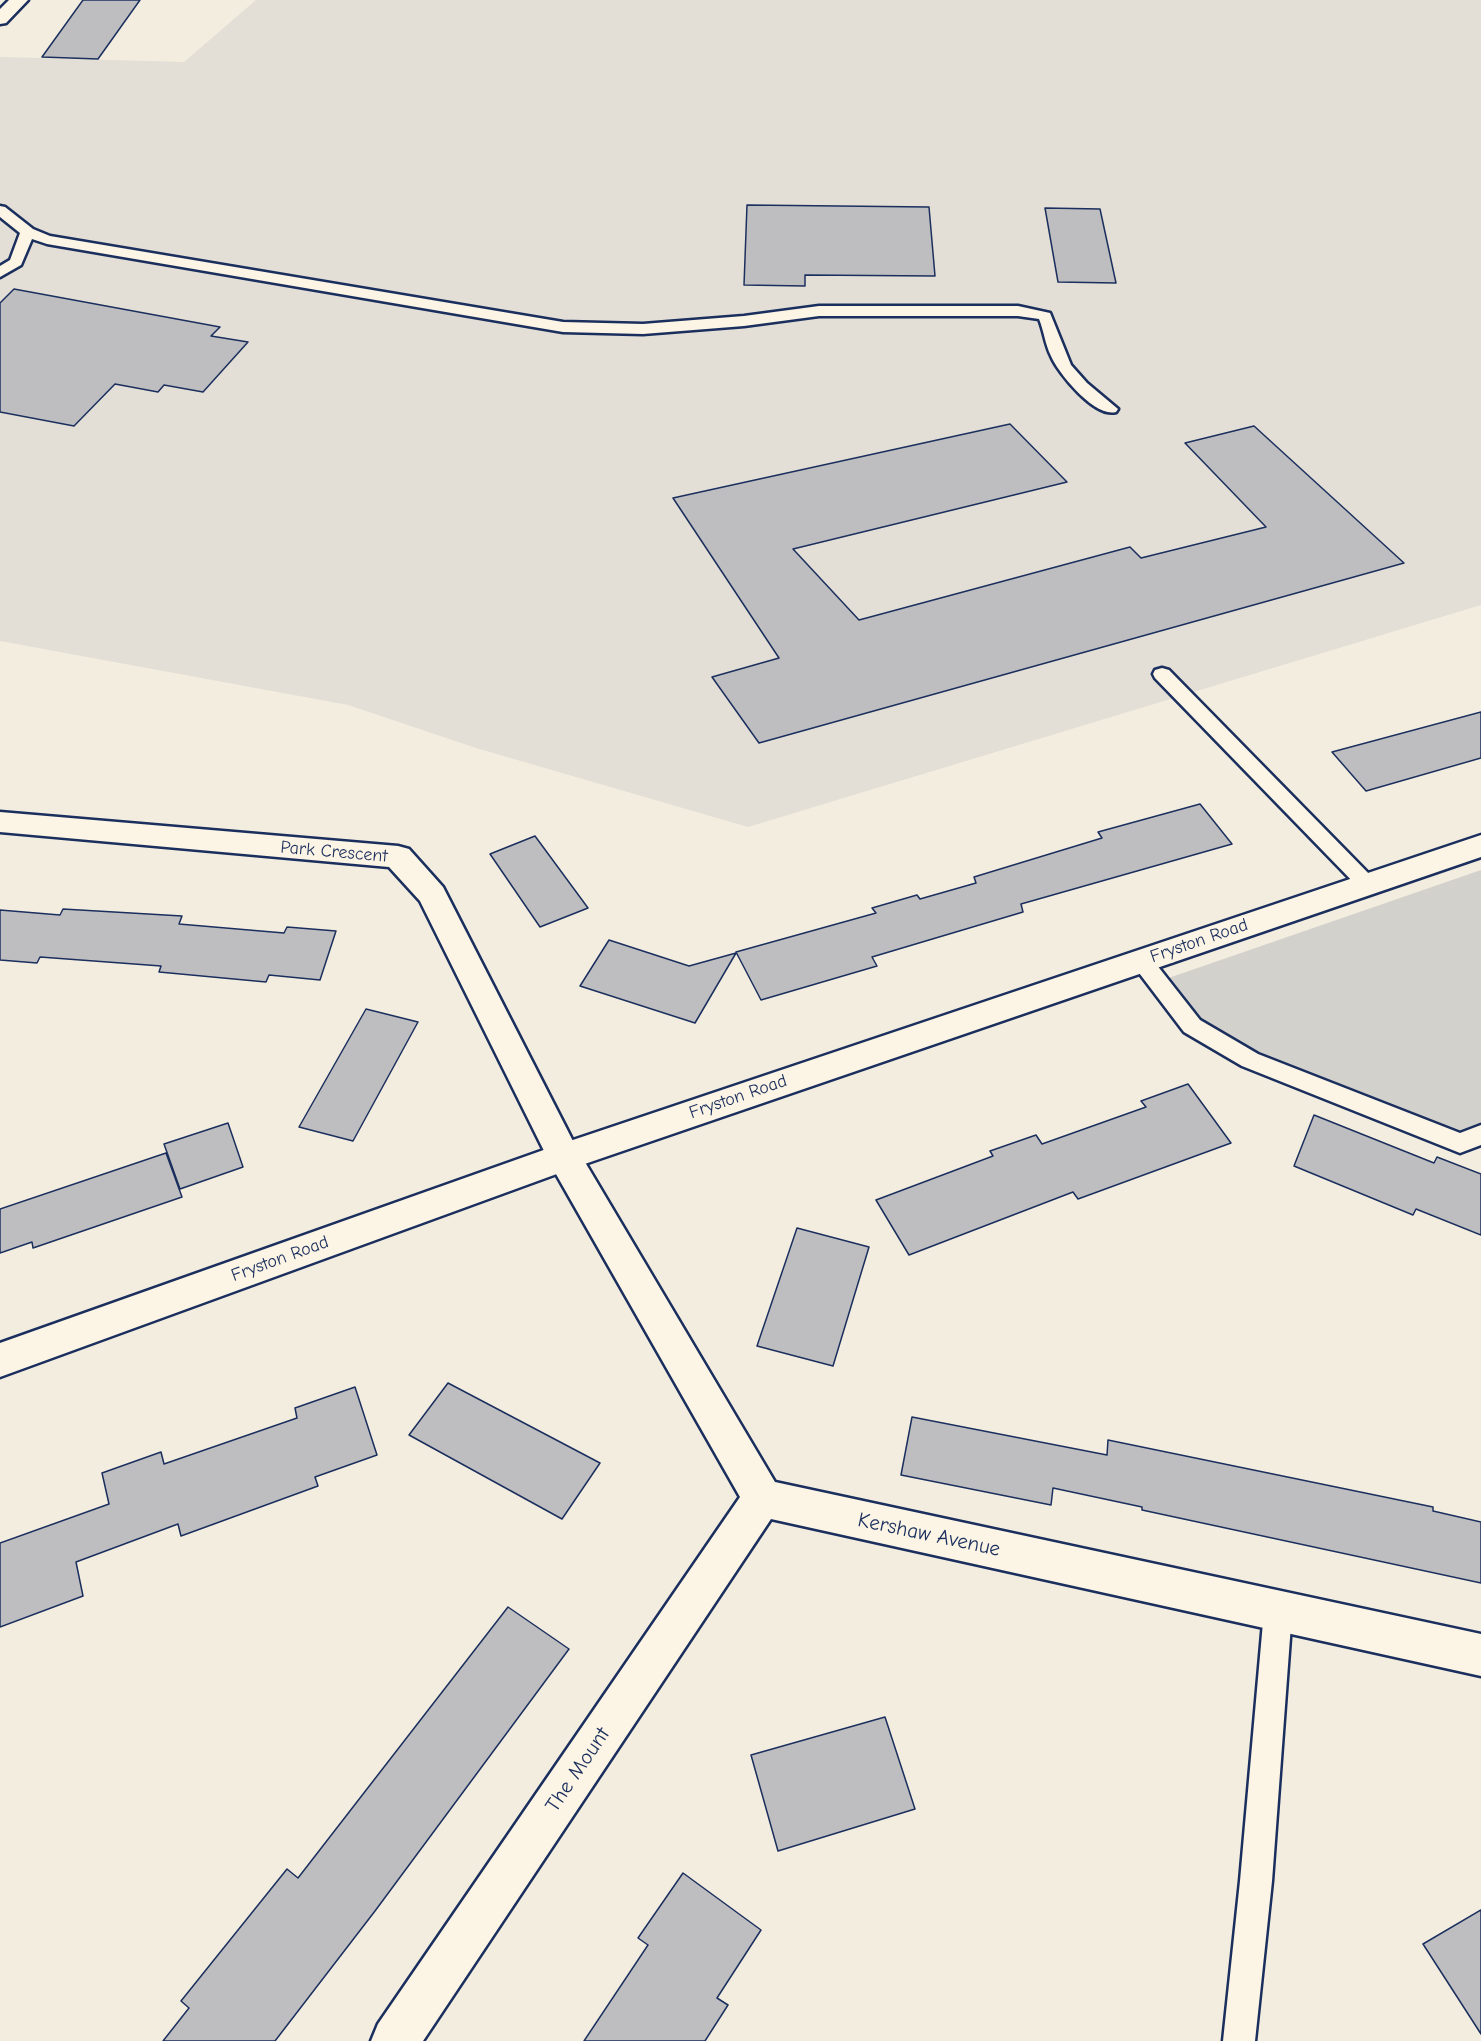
<!DOCTYPE html>
<style>
body{margin:0}
canvas{display:block;background:#f3ede0}
</style>
<canvas width="1481" height="2041"></canvas>
<script>
const c = document.querySelector('canvas').getContext('2d');
c.lineJoin = 'round';
function paint(path, color) {
  c.fillStyle = color;
  c.fill(path, 'evenodd');
}
function trace(path, color, width, dash) {
  c.strokeStyle = color;
  c.lineWidth = width;
  c.lineCap = dash ? 'butt' : 'round';
  c.setLineDash(dash || []);
  c.stroke(path);
}
function write(font, color, halo, rows, align = 'center') {
  c.font = font + ' "Comic Neue",sans-serif';
  c.lineWidth = 6;
  c.setLineDash([]);
  c.textBaseline = 'middle';
  c.strokeStyle = halo;
  c.fillStyle = color;
  for (const [text, x, y, turn = 0] of rows) {
    c.save();
    c.translate(x, y);
    c.rotate((+turn || 0) * Math.PI / 180);
    c.textAlign = isNaN(turn) ? turn : align;
    if (halo) c.strokeText(text, 0, 0);
    c.fillText(text, 0, 0);
    c.restore();
  }
}
const built = new Path2D(`
 M256,0H1481V605L748,827L476,748L348,705L0,641V57L184,62Z`);
const green = new Path2D(`
 M1481,870V1135L1460,1143L1192,1026L1157,982Z`);
const building = new Path2D(`
 M83,0H140L98,59L42,57Z
 M747,205L929,207L935,276L805,275V286L744,285Z
 M1045,208L1100,209L1116,283L1058,282Z
 M14,289L220,327L211,336L248,342L203,392L164,385L158,392L115,384L74,426L0,412V303Z
 M1010,424L1067,482L793,549L859,620L1130,547L1141,558L1266,527L1185,443L1254,426L1404,563L759,743L712,677L779,658L673,498Z
 M1481,712V758L1366,791L1332,752Z
 M1200,804L1232,844L1021,904L1023,912L872,957L877,966L761,1000L736,952L876,913L872,908L917,895L920,899L976,883L974,877L1102,838L1098,832Z
 M535,836L588,908L540,927L490,854Z
 M63,909L182,916L179,924L284,933L287,927L336,931L320,980L269,975L266,982L159,972L161,966L40,957L37,963L0,960V910L60,915Z
 M609,940L689,966L736,953L695,1023L580,986Z
 M366,1009L418,1022L353,1141L299,1127Z
 M1188,1084L1231,1143L1078,1199L1073,1192L909,1255L876,1200L993,1156L990,1151L1036,1135L1042,1144L1146,1107L1141,1101Z
 M1314,1115L1434,1163L1437,1157L1481,1174V1235L1416,1209L1413,1215L1294,1166Z
 M228,1123L243,1167L180,1189L164,1144Z
 M166,1153L182,1197L33,1248L32,1242L0,1253V1209Z
 M797,1228L869,1247L833,1366L757,1346Z
 M448,1383L600,1463L562,1519L409,1435Z
 M355,1387L377,1455L315,1477L318,1486L181,1536L178,1524L76,1562L83,1596L0,1627V1543L109,1504L102,1473L161,1452L164,1464L297,1418L295,1408Z
 M912,1417L1107,1455L1108,1440L1433,1507V1511L1481,1522V1583L1142,1510V1507L1053,1488L1051,1505L901,1475Z
 M508,1607L569,1649L375,1911L275,2041H163L189,2008L181,2001L287,1869L298,1878Z
 M885,1717L915,1809L778,1851L751,1755Z
 M683,1873L761,1930L717,1998L728,2005L705,2041H584L648,1945L638,1938Z
 M1481,1910V2034L1423,1944Z`);
const service = new Path2D(`
 M0,206L5,207L33,229L50,236L563,322L643,324L744,316L819,306H1018L1050,313L1071,365L1087,383L1118,409L1116,412C1095,418 1058,373 1051,356C1045,344 1044,331 1039,319L1018,316H819L744,326L643,334L563,332L47,244L32,239L21,265L0,277V266L10,260L20,233L0,217Z
 M1162,668L1169,670L1374,879L1378,884L1374,889L1367,892L1360,889L1155,678L1153,674L1155,670Z
 M1141,953L1149,955L1200,1020L1258,1054L1460,1133L1481,1125V1145L1460,1153L1242,1066L1184,1032L1130,961L1133,955Z
 M1278,1597L1288,1601L1292,1611L1272,1881L1255,2041H1223L1240,1881L1264,1611L1268,1601Z`);
const minor = new Path2D(`
 M9,0H28L6,23L0,24V9Z
 M0,812L398,846L409,849L443,887L576,1147L775,1482L1481,1634V1676L771,1519L423,2041H371L378,2024L740,1497L552,1167L420,901L389,867L0,832Z`);
const tertiary = new Path2D(`
 M1481,835V857L576,1167L0,1377V1343L552,1147Z`);
const streetNames = [
 ["Park Crescent",334,852,5],
 ["Fryston Road",1199,941,-19],
 ["Fryston Road",738,1097,-19],
 ["Fryston Road",280,1259,-20]
];
const nearStreetnames = [
 ["Kershaw Avenue",929,1535,12],
 ["The Mount",578,1770,-56]
];
paint(built, '#e3dfd6');
paint(green, '#d3d1cc');
paint(building, '#bebec0');
trace(building, '#1b2f5e', 1.5);
trace(service, '#1b2f5e', 5);
trace(minor, '#1b2f5e', 5);
trace(tertiary, '#1b2f5e', 5);
paint(service, '#fcf5e5');
paint(minor, '#fcf5e5');
paint(tertiary, '#fcf5e5');
write('18px', '#1b2f5e', '#fcf5e5', streetNames);
write('21px', '#1b2f5e', '#fcf5e5', nearStreetnames);
</script>
